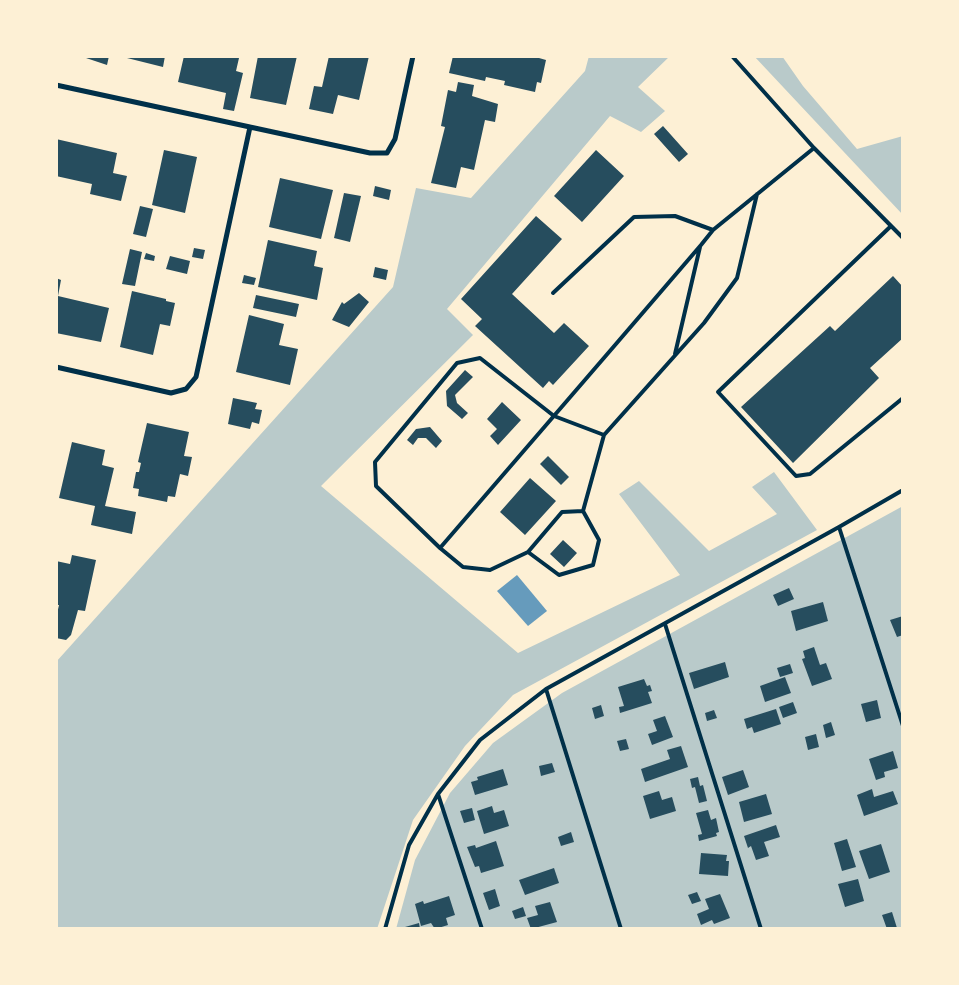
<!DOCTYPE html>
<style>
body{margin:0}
#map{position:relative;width:959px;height:985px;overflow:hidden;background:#fdf0d5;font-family:"Golos Text",sans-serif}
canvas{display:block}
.frame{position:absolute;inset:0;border:58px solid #fdf0d5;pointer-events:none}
</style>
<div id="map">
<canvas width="959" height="985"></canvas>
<div class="frame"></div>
</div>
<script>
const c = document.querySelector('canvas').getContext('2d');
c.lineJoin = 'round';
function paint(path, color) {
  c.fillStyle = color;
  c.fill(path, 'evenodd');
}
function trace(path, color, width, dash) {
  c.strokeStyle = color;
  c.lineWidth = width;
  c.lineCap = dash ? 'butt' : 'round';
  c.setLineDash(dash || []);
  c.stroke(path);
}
const green = new Path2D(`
 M589,56H670L638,87L665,111L641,132L610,116L447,309L473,335L321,486L518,653L680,575L619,494L639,481L709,551L777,514L752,487L774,472L817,530L513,695L465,746L413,820L377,929H56V662L393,287L416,188L471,198L585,71Z
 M754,56H782L803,86L857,149L903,136V215Z
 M903,506V929H396L415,860L450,793L493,743L562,693Z`);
const water = new Path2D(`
 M517,575L547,611L528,626L497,591Z`);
const building = new Path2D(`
 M109,56L107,65L83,57V56Z
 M119,56H165L163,67Z
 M184,56L239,58L236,71L243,73L234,111L223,109L226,93L178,82Z
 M258,56H297L286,105L250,98Z
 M329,56H369L359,100L338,95L333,114L309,109L314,86L322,87Z
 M453,56H540L539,58L546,60L541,83L537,82L535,92L504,85L505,81L486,77L485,81L449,73Z
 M458,82L474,85L472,96L498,104L495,122L485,120L474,170L461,167L456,188L431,183L445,127L441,126L448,90L456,92Z
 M663,126L688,154L679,162L654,134Z
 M56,139L117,153L113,173L127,176L121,201L90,194L92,184L56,176Z
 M164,150L197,157L185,213L152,205Z
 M596,150L624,176L582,222L554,196Z
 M280,178L333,190L321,239L269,227Z
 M375,186L391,190L389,200L373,196Z
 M344,193L361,196L350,242L334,238Z
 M140,206L153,209L146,237L133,234Z
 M536,216L562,239L512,294L554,333L564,323L589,346L553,385L549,381L543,388L475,326L482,319L461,299Z
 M268,240L317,251L314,266L323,268L317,300L258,287Z
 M194,248L205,250L203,259L192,257Z
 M130,249L142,252L135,286L122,284Z
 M146,253L155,256L154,261L144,259Z
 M170,256L190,261L187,274L166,269Z
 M375,267L388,270L386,280L373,277Z
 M244,275L256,278L254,285L242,283Z
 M893,276L903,287V338L870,368L879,378L793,463L741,407L830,326L835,331Z
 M56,278L61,280L58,296L109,308L101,342L56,333Z
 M132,291L166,299V301L175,303L170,326L160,324L153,355L120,347Z
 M359,293L369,302L349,327L332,320L342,302L344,304Z
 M256,295L299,304L296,317L253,308Z
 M249,315L284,324L279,345L298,349L290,385L236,372Z
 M465,370L473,377L455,395L457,403L468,413L462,419L447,406L446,391Z
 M233,398L257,403L255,409L262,410L259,424L252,422L250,429L228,424Z
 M502,402L521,420L498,445L490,436L497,429L487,419Z
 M147,423L189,432L184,456L192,457L188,476L180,474L175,497L168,496L167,502L138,496L139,489L133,488L136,472H139L141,463L138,462Z
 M430,427L442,441L436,448L426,438H418L413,445L407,440L416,429Z
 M72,442L105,450L102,465L114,468L105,506L136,512L132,534L91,525L95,506L59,498Z
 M548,456L569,477L561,485L540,464Z
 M530,478L556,501L525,535L500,512Z
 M563,540L577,553L564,567L550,554Z
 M72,555L96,560L85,611L78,610L71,635L66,640L56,638V618L59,605H56V561L70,564Z
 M789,588L794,599L778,606L773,595Z
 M823,602L828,621L796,631L791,611Z
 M903,616V635L897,637L890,620Z
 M814,647L820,665L826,663L832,679L812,686L802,659L805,658L803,651Z
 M725,662L729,677L694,689L689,673Z
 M790,664L793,673L780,677L777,668Z
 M785,677L791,693L765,702L760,686Z
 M644,679L647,686L650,685L652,691L648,692L652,703L620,713L619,707L624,706L618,687Z
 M877,700L881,718L866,722L861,704Z
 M793,702L797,713L783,718L779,707Z
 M601,705L604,716L595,719L592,708Z
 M776,709L781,724L754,733L752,727L747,729L744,719Z
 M714,710L717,718L707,721L705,713Z
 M665,716L673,737L652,745L648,734L657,731L653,720Z
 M831,722L835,735L826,738L823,725Z
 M816,734L819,747L808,750L805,737Z
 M626,739L629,749L620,751L617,741Z
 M681,746L688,767L645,782L641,769L670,759L667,750Z
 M893,751L898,768L884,772L885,777L876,780L869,759Z
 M552,763L555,772L541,776L539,766Z
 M503,769L508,785L475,795L471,782L478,780L477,777Z
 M743,770L749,787L728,795L722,777Z
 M698,777L700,786L703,785L707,801L699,803L695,787L692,788L690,779Z
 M872,789L874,797L893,791L898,804L864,816L857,795Z
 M659,791L662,800L672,797L676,811L650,819L643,796Z
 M766,794L772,814L744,822L739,802Z
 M492,806L494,813L504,810L509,826L484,834L477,811Z
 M472,808L475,820L464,823L460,811Z
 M708,810L711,820L716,818L719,832L716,833L717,836L699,841L698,835L702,834L696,813Z
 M776,825L780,837L764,842L769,856L756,860L751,846L748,848L744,836Z
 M571,832L574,842L561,846L558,837Z
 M847,839L856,867L842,871L834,843Z
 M496,841L504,866L481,873L479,866L475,867L467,847L475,845L476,848Z
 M881,844L890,872L869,879L859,851Z
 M701,853L727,855L726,861H729L728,876L699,874Z
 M554,868L559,883L525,895L519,880Z
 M858,879L864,901L845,907L838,884Z
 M495,889L500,906L489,910L483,893Z
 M697,892L701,901L692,904L688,895Z
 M720,894L730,918L714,924L712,920L701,925L697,914L709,909L705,899Z
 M449,896L455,915L446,918L448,925L435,929L431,923L421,926L415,904L423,901L424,904Z
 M550,902L557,922L531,929L527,918L538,915L535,906Z
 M523,907L526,916L515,919L512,911Z
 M892,912L897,928L887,929L882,915Z
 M419,923L420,929H406L405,927Z`);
const service = new Path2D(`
 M732,56L814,148L903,238
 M891,226L718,392L796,476L810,474L903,398
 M553,293L634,217L675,216L713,230L814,148
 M675,354L700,247
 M604,435L704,323L737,278L757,194
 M583,511L562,512L528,552L559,575L593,565L599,540L583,511L604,435L554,416L480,358L457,363L375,462L376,486L440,548C528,447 614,346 701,245L713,230
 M839,527L903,726
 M440,548L463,567L490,570L528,552
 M665,624L761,929
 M546,689L621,929
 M438,794L482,929
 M385,929L409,845L438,794L480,740L546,689L839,527L903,490`);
const minor = new Path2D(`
 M56,85L370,153H387L395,139L413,56
 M56,367L171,393L186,389L196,377L250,127`);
paint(green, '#b9caca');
paint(water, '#669bbc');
paint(building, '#264d5e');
trace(service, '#003049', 4);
trace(minor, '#003049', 5);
</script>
